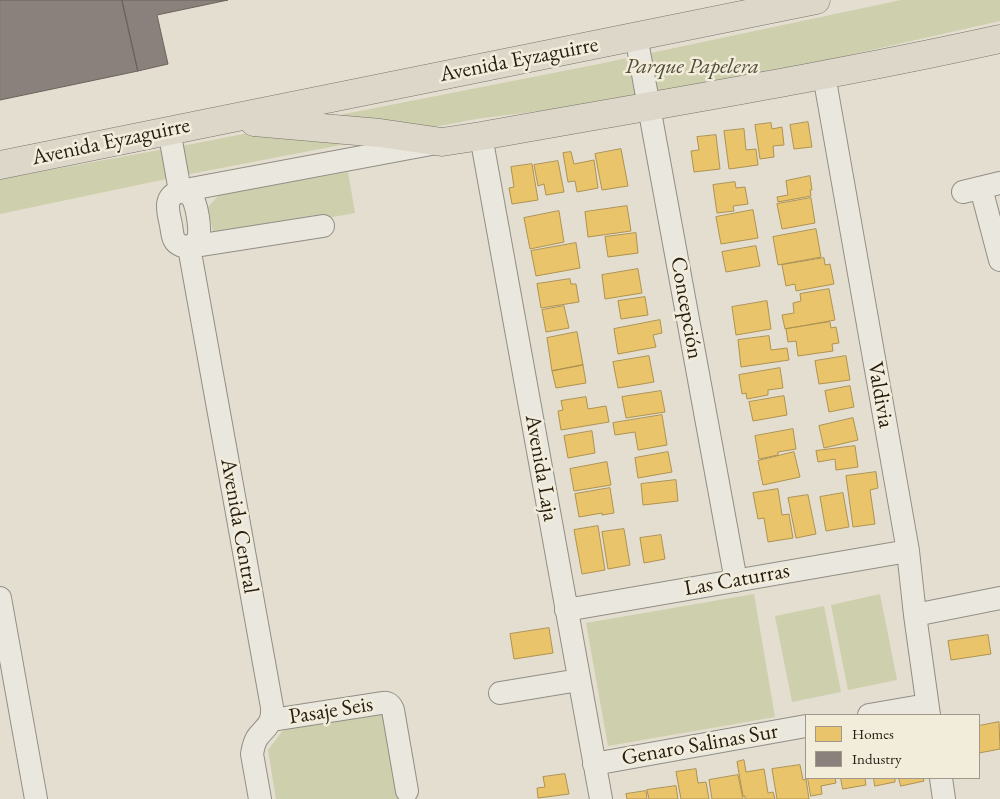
<!DOCTYPE html>
<meta charset="utf-8">
<style>
body{margin:0}
#map{position:relative;width:1000px;height:799px;overflow:hidden;background:#e3decf;font-family:"EB Garamond",serif}
canvas{display:block}
.legend{position:absolute;left:805px;top:714px;width:175px;height:65px;box-sizing:border-box;background:#f2eddb;border:1px solid #a0998b;margin:0;padding:6px 9px;list-style:none;font-size:15px;color:#251c14}
.legend li{display:flex;align-items:center;gap:10px;height:25px}
.legend b{width:25px;border:1px solid #a0998b}
</style>
<div id="map">
<canvas width="1000" height="799"></canvas>
<ul class="legend">
<li><b style="height:14px;background:#e9c46a"></b>Homes</li>
<li><b style="height:14px;background:#8a817c"></b>Industry</li>
</ul>
</div>
<script>
const c = document.querySelector('canvas').getContext('2d');
c.lineJoin = 'round';
function paint(path, color) {
  c.fillStyle = color;
  c.fill(path, 'evenodd');
}
function trace(path, color, width, dash) {
  c.strokeStyle = color;
  c.lineWidth = width;
  c.lineCap = dash ? 'butt' : 'round';
  c.setLineDash(dash || []);
  c.stroke(path);
}
function write(font, color, halo, rows, align = 'center') {
  c.font = font + ' "EB Garamond",serif';
  c.lineWidth = 5;
  c.setLineDash([]);
  c.textBaseline = 'middle';
  c.strokeStyle = halo;
  c.fillStyle = color;
  for (const [text, x, y, turn = 0] of rows) {
    c.save();
    c.translate(x, y);
    c.rotate((+turn || 0) * Math.PI / 180);
    c.textAlign = isNaN(turn) ? turn : align;
    if (halo) c.strokeText(text, 0, 0);
    c.fillText(text, 0, 0);
    c.restore();
  }
}
const green = new Path2D(`
 M901,0H1000V21L681,93L476,119L190,174L0,214V179L187,145L599,64Z
 M348,172L355,213L214,238L208,207L219,195Z
 M754,594L775,717L608,746L586,623Z
 M880,594L897,680L848,690L831,605Z
 M824,606L841,692L792,702L775,616Z
 M378,711L389,721L403,799H276L268,750L287,725Z`);
const homes = new Path2D(`
 M808,122L812,147L794,149L790,125Z
 M771,123L772,129L782,127L784,145L773,146L774,157L760,159L755,125Z
 M744,129L746,150L756,149L758,165L729,169L724,131Z
 M716,135L720,169L694,172L691,151L699,150L697,137Z
 M621,149L628,186L602,190L595,154Z
 M571,152L574,164L594,160L598,188L577,192L575,181L568,182L563,153Z
 M558,161L564,192L546,195L544,184L538,186L534,165Z
 M532,164L538,200L512,204L509,188L514,187L511,167Z
 M810,176L812,190H810L811,196L778,202L777,197L788,195L786,181Z
 M735,182L736,188L745,187L748,204L733,206L734,211L717,213L713,185Z
 M811,198L815,223L782,229L777,204Z
 M627,206L631,231L588,237L585,212Z
 M753,210L758,238L721,244L716,217Z
 M559,211L564,242L530,249L524,218Z
 M816,229L821,257L778,265L773,237Z
 M636,233L638,253L608,257L605,237Z
 M576,243L580,268L536,276L531,251Z
 M756,246L760,266L726,272L722,252Z
 M824,258L825,265L830,264L834,284L796,291L795,284L786,286L782,265Z
 M638,269L642,293L605,299L602,275Z
 M570,279L571,284H576L579,302L541,308L537,284Z
 M829,289L835,320L785,329L782,315L794,313L793,303L801,301L800,294Z
 M645,297L648,315L621,319L618,301Z
 M767,301L771,329L736,335L732,307Z
 M564,306L569,328L546,332L542,310Z
 M660,320L662,333L653,335L656,347L618,354L614,329Z
 M830,322L831,328L836,327L839,343L832,344L833,351L798,356L796,341L788,342L786,329Z
 M577,332L583,365L552,371L547,338Z
 M769,336L771,350L787,348L789,360L741,367L738,340Z
 M649,356L654,382L618,388L613,362Z
 M846,356L850,380L819,384L815,361Z
 M583,365L586,383L556,388L552,371Z
 M780,368L783,388L768,390V395L747,399L746,393L742,394L739,375Z
 M850,386L854,407L829,412L825,391Z
 M661,391L665,412L626,418L622,397Z
 M784,396L787,415L753,421L749,402Z
 M586,397L588,409L606,406L609,422L561,430L558,411L563,410L561,401Z
 M662,415L667,445L638,450L635,432L615,435L613,423Z
 M853,418L858,440L824,448L819,426Z
 M793,429L796,449L778,452V455L759,459L755,436Z
 M592,431L595,453L568,458L564,436Z
 M855,446L858,467L836,470L835,459L818,462L816,451Z
 M668,452L672,472L638,478L635,458Z
 M794,452L800,477L763,485L758,461Z
 M607,462L611,485L574,491L570,469Z
 M876,472L878,488L870,490L875,524L853,527L846,476Z
 M676,480L678,501L643,505L641,484Z
 M610,488L614,513L602,515V513L579,517L575,494Z
 M778,489L782,515L789,514L793,538L768,542L764,518L758,519L753,493Z
 M843,493L849,527L826,531L820,497Z
 M808,495L816,534L796,538L788,498Z
 M598,526L605,570L582,574L574,530Z
 M624,529L630,565L608,569L602,532Z
 M661,535L665,559L644,563L640,538Z
 M549,628L553,653L514,659L510,634Z
 M988,635L991,654L951,660L948,641Z
 M999,722L1000,749L979,753V726Z
 M744,760L746,772L764,769L768,793L773,792L775,799H745V796H743L737,762Z
 M800,765L803,780L806,779L809,799H777L772,769Z
 M696,769L698,783L706,782L709,799H681L676,772Z
 M565,774L569,794L538,798L537,788L545,787L543,777Z
 M738,775L743,799H712L709,780Z
 M808,778H835L836,783L821,786L822,794L811,796Z
 M841,778H865L866,785L843,789Z
 M874,778H895V782L875,786Z
 M899,778H923L924,781L901,786Z
 M676,786L678,799H649L647,790Z
 M646,791L647,799H627L626,794Z`);
const industry = new Path2D(`
 M0,0H122L138,71L0,100Z
 M122,0H228L157,15L168,64L138,71Z`);
const street = new Path2D(`
 M636,36L736,581
 M824,75L908,551L915,615L929,715
 M169,130L180,191
 M481,136L601,799
 M981,188L1000,260
 M180,191C184,192 188,193 191,196C197,202 201,231 198,239C196,243 193,245 189,247
 M963,192L1000,183
 M323,226L189,247C184,247 178,245 175,241C172,237 172,230 171,225C168,211 163,197 180,191L431,144
 M189,247L272,707C273,725 266,726 257,738C254,743 253,748 252,754L260,799
 M0,598L36,799
 M566,610L908,551
 M915,615L1000,598
 M500,693L579,680
 M869,715L927,705
 M272,720L382,703C388,702 391,705 393,710L407,791
 M594,764L806,726
 M941,778L944,799`);
const primary = new Path2D(`
 M254,122L380,133L442,142L481,136C654,105 828,77 1000,39
 M0,165L816,0`);
const streetNames = [
 ["Avenida Eyzaguirre",519,60,-11],
 ["Avenida Eyzaguirre",111,142,-12],
 ["Concepción",686,308,80],
 ["Valdivia",880,395,80],
 ["Avenida Laja",541,468,80],
 ["Avenida Central",239,526,80],
 ["Las Caturras",737,580,-10],
 ["Pasaje Seis",331,711,-9],
 ["Genaro Salinas Sur",700,745,-10]
];
const parkNames = [
 ["Parque Papelera",692,67]
];
paint(green, '#cecfad');
paint(homes, '#e9c46a');
trace(homes, '#ae9250', 1);
paint(industry, '#8a817c');
trace(industry, '#6c635d', 1);
trace(street, '#928e85', 24);
trace(primary, '#77736b', 29);
trace(street, '#eae7df', 22);
trace(primary, '#ddd7ca', 28);
write('22px', '#251c14', '#f2eddb', streetNames);
write('italic 22px', '#524e3a', '#f2eddb', parkNames);
</script>
